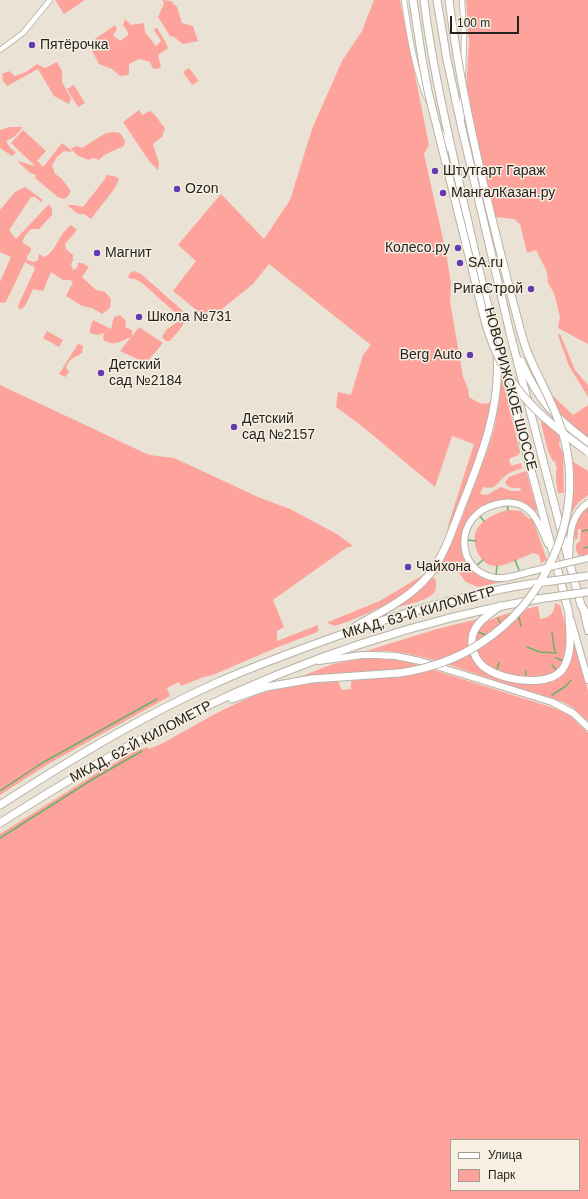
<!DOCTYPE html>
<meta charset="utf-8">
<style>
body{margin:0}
#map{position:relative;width:588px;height:1199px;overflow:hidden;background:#e9e2d5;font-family:Arial,sans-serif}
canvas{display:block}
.legend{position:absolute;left:450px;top:1139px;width:130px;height:52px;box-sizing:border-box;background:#f6efe2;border:1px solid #a39d94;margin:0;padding:5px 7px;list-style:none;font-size:12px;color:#26231f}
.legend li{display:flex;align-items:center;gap:8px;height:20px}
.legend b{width:20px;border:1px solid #a39d94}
.scale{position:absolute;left:450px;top:16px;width:69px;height:18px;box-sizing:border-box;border:2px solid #26231f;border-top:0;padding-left:5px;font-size:12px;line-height:14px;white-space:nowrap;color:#26231f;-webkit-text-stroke:3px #f6efe2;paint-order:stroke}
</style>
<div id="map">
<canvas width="588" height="1199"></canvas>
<ul class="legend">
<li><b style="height:5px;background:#fff"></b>Улица</li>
<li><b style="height:11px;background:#fea39c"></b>Парк</li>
</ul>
<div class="scale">100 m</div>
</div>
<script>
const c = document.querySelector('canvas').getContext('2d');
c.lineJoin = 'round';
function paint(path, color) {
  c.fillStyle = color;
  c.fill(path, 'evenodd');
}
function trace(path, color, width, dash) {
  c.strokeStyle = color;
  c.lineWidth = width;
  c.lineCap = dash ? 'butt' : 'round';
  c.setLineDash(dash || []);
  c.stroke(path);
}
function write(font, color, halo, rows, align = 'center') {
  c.font = font + ' Arial,sans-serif';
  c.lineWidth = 3;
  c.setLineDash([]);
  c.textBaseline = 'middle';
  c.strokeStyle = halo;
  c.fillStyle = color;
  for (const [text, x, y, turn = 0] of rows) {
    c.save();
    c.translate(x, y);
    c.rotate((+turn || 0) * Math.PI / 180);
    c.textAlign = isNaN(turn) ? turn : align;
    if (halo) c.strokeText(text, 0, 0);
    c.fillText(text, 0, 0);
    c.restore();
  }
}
const green = new Path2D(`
 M55,0H85L64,14Z
 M162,0L171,1L177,7L182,23L193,26L198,41L183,44L174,37L170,36L158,17L164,3Z
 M374,0H400L429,145L424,154L446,252L451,283L450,301L463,377L468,388L469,397C477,402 484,407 493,401C481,446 467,490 446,532L474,444L452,436L435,487L363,427L336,407L338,392L351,395L363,355L371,345L269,264L253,284L222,309L211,311L205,317L173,291L196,261L178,245L221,194L264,239L290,200L312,129L342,61L362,31Z
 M466,0H588V344L558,328L560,317L554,293L548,283L547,272L536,250L527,253L520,224L514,219L495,217L466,90L469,42Z
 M125,19L131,25L144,23L145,32L156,46L161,41L154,30V29L157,28L165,41L168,48L158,55L161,68L153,69L150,62L139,59L129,64V75L120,76L112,69L99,64L90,47L91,42L115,25L117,29L113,35L120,41L128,35V32L123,25Z
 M57,62L62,71V82L71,98L69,104L54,96L38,69L7,86L3,81L2,74L9,71L15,76L26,72L37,64L45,68Z
 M189,68L199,81L192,85L183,72Z
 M74,85L85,103L78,107L67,89Z
 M139,110L142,115L150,111C157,115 159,122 165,128L162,137L153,144L159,163L158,170L149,161L123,122Z
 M10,127H23L14,137L6,141L11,149L16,152L12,156L0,148V130Z
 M23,130L46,151L36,162L38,161L43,167L62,143L72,151L70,152L64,151L57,157L52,165L55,174L61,178L71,191L68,196L64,199L58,197L35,178L36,175L30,173L17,161L25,163L33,166L34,165L11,143Z
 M115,132L120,133L125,141L124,146L104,155L99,160L94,158L88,160L84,158L78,156L71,149L76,146L82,148L106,133Z
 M106,175L114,176L119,179L115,188L91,219L84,214H78L67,205H74L83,207L105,179Z
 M25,187L43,200L41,202L35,197H31L9,230L16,239L49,204L52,209V215L39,229H31L25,236L22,242L31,248V251L27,256V260L34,262L38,260L39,254L45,257C57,250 59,233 71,225L77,230L65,244L66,249L73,255V260L71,264L73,270L77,268L78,263H82L89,267L82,277L96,290L105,292L111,299L110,308L102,314L92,308L82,306L66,296L73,282L70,280H63L51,272L43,291L33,289L25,306L20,310L18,306L35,269L32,264V266L25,262L6,302L2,303L0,302V282L11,257L0,252V210L15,192Z
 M134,271L141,274L183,311C189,323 177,332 170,341H166L162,337L166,330L180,320V317L142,283L135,279H131L128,277L130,273Z
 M120,315L126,321L125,327L132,330V336L139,327L163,343L146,363L120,351L131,337C121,341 114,347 103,340L104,333L98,335L90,333V328L93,320L111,329L114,317Z
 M47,331L63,340L59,347L43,338Z
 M560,334L575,370L588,385V397L569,366L558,335Z
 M78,344L83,346L82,353C73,359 71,357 66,367L69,372L65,377L59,374Z
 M502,379L520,452L518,455L509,459L511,466L521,463L522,467L521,469C515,470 510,472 505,476C496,483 497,490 483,487L480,494L487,495L501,487L511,491H521L520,488C514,488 507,489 505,482L509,477L526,471L537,510L536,511C512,490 465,502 462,537C461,542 461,549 464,555C465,559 470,563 473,566C485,580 493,582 511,580L478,587L466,582L456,569L436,574C452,546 463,515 475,484C481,466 489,448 494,430C498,414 499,397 500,381Z
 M0,385L149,455L174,458L258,497L290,509L337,534L353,546L346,548L273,600L284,627L277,631V641L318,625V631L315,633L278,647L213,675L204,677L181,686L179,682L167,688L170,696L48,764L0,795Z
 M552,395L573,415L588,405V438L561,417Z
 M542,420L558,433L560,439L559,445L563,453L564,493H558L556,481V471L557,470L555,461H553L548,451L541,423Z
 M572,461L588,471V495L578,503L571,513L573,496Z
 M588,506V554L579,556L576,550V544L580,541L581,529H578V538L575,540C571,527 579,515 588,506Z
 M508,510L521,511L529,519L532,517L547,560L541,563L539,555L533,553C522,557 505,567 494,566C479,565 470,541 477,529C484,518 496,513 508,510Z
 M423,575C400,601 367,615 335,626L329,624L328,622L380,601Z
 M435,578C436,583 437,587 435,591C430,601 404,605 393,608C407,599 420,592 431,579Z
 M555,603L560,605C565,623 569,635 566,653C565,656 565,660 564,662C559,670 548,678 539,678C527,679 502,675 491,669C475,660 469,638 483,625C493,615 524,610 538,606L540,619C549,618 555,613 555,603Z
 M478,619L480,620L475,625L476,661L515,681L559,675L572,640L574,639L588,691V721L572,707L563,702C535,693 507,684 479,675C444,663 407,649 369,651V650L437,629Z
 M365,658L396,660L408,662L554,708L569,715L588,733V1199H0V834L92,776L132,753L147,747L149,749L159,745C186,731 212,714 240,702C270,688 305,681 338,681L342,690L351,689V682L353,680L400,677L399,669L302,676L333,664ZM451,1140H579V1190H451Z`);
const stream = new Path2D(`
 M507,504L508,510
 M588,511V512
 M479,515L484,521
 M582,531L588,530
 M468,540L476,541
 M584,548L588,547
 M515,560L519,570
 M477,565L483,560
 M496,575L497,566
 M518,614L521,626
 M498,618L501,626
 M478,632L488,636
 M527,647L540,652L556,653L554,648L552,632
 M556,658L564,661
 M552,665L557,671
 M496,672L499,663
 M525,678L526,671
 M552,695L566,686L571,680
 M0,791L42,763L157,699
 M0,838L93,779L142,751`);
const minor = new Path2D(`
 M404,0C409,34 414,69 428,101
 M462,0L464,36L463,76
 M0,50L23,33L50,0
 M462,118V97
 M440,130L449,149`);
const major = new Path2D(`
 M569,558C570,537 569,516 588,503
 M529,572C518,575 507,579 496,578C454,572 453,514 497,504C528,496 538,519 548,544
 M583,609L588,631
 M571,620L588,680
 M319,661L362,655H375L396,656L420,661L552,702L573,713L588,727`);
const highway = new Path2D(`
 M424,0C431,58 444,116 457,173C471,236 485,298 502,360
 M437,0L447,60L462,129L510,333L569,561L581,605L588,616
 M521,361C538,400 554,417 588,442
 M500,606C491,613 479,620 474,631C468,644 475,662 487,669C505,681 554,689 565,665C573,649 569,629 569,613L505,372
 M356,626C381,612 410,598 428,576C443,559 452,531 460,510C480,460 501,410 497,354
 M232,699L266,687L312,679L399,673
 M0,805C70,760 140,717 216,683C263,662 312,645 360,628C417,609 477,592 536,583
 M0,823C63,783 127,744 194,712C303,659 420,620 538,599`);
const majorBridge = new Path2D(`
 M529,572L588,558`);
const highwayBridge = new Path2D(`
 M413,0L422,59L428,91L485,321C504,387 535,413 588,452
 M537,583L588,576
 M538,599L588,592
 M399,673C428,669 457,659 481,643C543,603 580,524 567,451C561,417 543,388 529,356C522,340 519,323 514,306C488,205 462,104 449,0`);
const markers = [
 [32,45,4,"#6639b1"],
 [435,171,4,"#6639b1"],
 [177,189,4,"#6639b1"],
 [443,193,4,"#6639b1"],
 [458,248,4,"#6639b1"],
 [97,253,4,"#6639b1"],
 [460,263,4,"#6639b1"],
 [531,289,4,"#6639b1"],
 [139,317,4,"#6639b1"],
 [470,355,4,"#6639b1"],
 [101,373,4,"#6639b1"],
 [234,427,4,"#6639b1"],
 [408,567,4,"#6639b1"]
];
const poiNames = [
 ["Пятёрочка",40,45],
 ["Штутгарт Гараж",443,171],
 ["Ozon",185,189],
 ["МангалКазан.ру",451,193],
 ["Колесо.ру",450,248,"right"],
 ["Магнит",105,253],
 ["SA.ru",468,263],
 ["РигаСтрой",523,289,"right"],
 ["Школа №731",147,317],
 ["Berg Auto",462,355,"right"],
 ["Детский",109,365],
 ["сад №2184",109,381],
 ["Детский",242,419],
 ["сад №2157",242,435],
 ["Чайхона",416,567]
];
const streetNames = [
 ["НОВОРИЖСКОЕ ШОССЕ",510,389,75],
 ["МКАД, 63-Й КИЛОМЕТР",419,613,-16],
 ["МКАД, 62-Й КИЛОМЕТР",141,742,-28]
];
paint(green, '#fea39c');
trace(stream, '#6daf69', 1.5);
trace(minor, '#b8b2a6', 6);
trace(major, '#b8b2a6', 8);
trace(highway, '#b8b2a6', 9);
trace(minor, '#fff', 4.5);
trace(major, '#fff', 6);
trace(highway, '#fff', 7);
trace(majorBridge, '#b8b2a6', 8, []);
trace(highwayBridge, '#b8b2a6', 9, []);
trace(majorBridge, '#fff', 6);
trace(highwayBridge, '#fff', 7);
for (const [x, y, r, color] of markers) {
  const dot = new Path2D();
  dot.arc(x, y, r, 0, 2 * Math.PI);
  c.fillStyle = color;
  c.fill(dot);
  trace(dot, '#f6efe2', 1.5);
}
write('14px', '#26231f', '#f6efe2', poiNames, 'left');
write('14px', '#26231f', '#f6efe2', streetNames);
</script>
